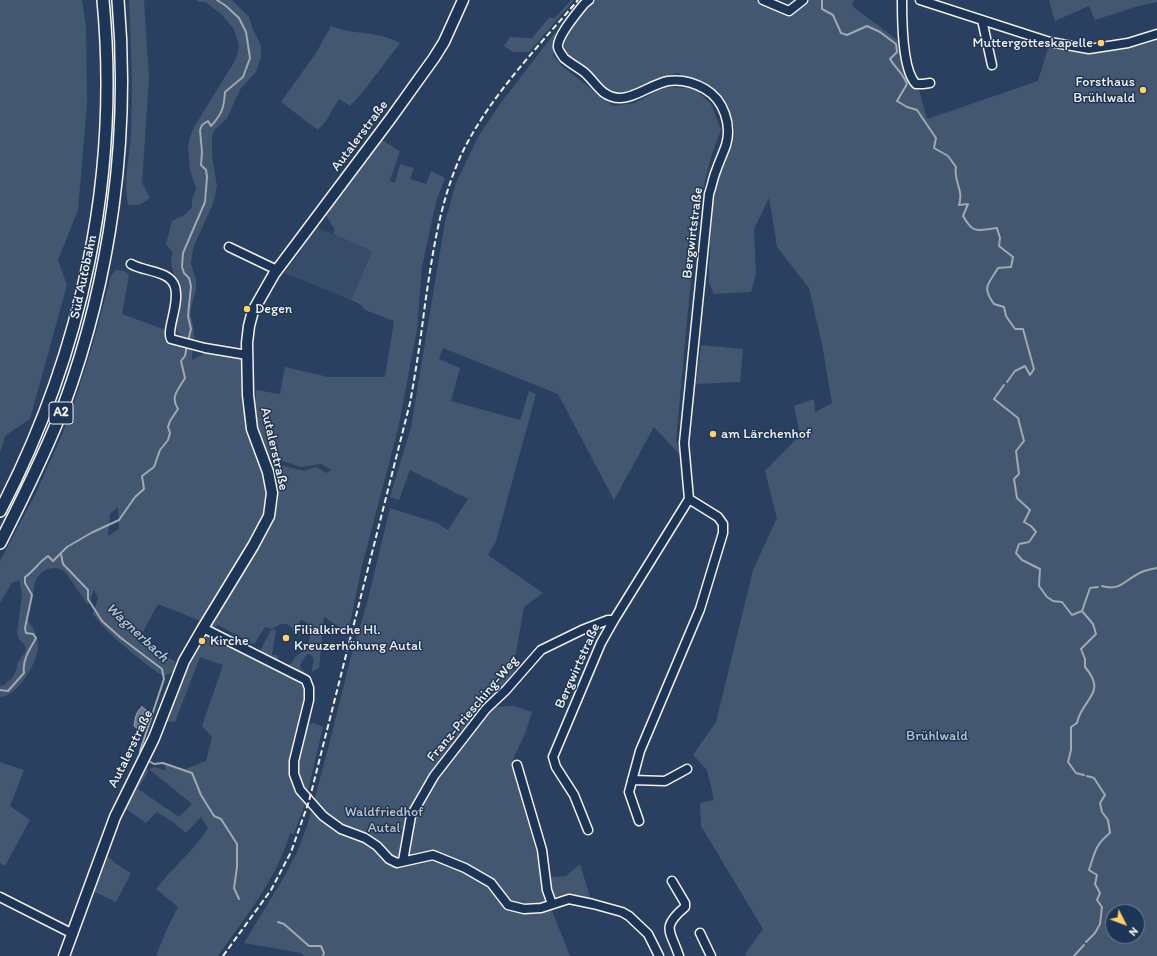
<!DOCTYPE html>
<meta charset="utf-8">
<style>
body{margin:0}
#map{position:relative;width:1157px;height:956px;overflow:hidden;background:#2a4060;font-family:Itim,sans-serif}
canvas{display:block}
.north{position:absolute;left:1105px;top:904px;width:40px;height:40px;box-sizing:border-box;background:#1d3557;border:1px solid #738091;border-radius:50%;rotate:132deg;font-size:11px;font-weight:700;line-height:16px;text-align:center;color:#f4f1e8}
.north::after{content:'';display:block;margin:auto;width:14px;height:18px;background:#ffd166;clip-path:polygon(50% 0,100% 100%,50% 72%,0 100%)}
</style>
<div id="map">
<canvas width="1157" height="956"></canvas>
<div class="north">N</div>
</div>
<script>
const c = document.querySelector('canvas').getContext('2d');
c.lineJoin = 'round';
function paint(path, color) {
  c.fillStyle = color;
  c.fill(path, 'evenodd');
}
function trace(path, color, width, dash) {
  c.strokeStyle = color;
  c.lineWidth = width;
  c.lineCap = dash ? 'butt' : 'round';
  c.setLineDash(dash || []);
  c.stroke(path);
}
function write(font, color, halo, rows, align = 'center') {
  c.font = font + ' Itim,sans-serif';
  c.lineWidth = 3;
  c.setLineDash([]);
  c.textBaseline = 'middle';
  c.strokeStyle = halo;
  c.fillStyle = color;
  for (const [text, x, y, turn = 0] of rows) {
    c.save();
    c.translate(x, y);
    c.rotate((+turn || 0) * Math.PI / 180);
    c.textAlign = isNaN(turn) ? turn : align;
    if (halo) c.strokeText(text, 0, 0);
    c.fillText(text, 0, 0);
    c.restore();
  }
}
const built = new Path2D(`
 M316,227L372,251L351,300L284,273L301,251L305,242Z`);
const green = new Path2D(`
 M0,0H82L86,26L87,104L78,210L58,260L67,285L30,419L6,435L0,452Z
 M129,0H144L149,77L142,183L150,198L139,205H128C123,181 130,156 131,132C133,88 131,44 129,0Z
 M196,0H232L249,17L253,30L258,39L261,47V57L256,72L241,88L227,118L214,131L212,137V156L217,186L213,204L193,248L191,264L196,280V289L191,308V317L193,324L194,338L192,341L184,338L177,332L175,320L181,295L172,268L171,259L173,253L166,244L172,221L186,214L192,207V200L196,189L190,170L188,147L190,137L194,127L236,59L239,46L234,29L221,14L212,7L205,2H198Z
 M571,0H574L529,52H513L504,46L510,37L532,38L549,18H555Z
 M594,0H755L785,13L799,0H854L852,6L907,47L927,119L1038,81L1050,42C1086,42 1123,45 1157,33V956H747L745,954L763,929L701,826L700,803L714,800L707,770L693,755L716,722L753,570L777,518L765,471L800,435L794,406L814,399L815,412L832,403L822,344L809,288L777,247L769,198L754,229L756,274L751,292L714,294L709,283V264L714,193L735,131L727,107L710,86L677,73L625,93L607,90L564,51L565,37L589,4ZM1113,912H1137V936H1113Z
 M1049,0H1157V2L1135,7L1095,20L1089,6L1055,21Z
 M331,26C353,35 379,31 400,43L362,93L350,106L339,99L326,121L318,130L281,102L316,53Z
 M556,31L553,55L563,67L613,106L635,103L664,87L694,88L711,104L721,130L711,157L697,213L676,441L682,457L654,427L614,500L558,394L443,348L439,359L460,368L451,401L520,420L529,391L536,394L496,541L488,555L543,593L524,607L516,652L514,671L493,707L514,706L532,712L525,734L513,759L516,778L543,878L566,876L580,864L591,900L573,894L547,898L570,956H304L301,953L244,943L284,877L297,852L308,823L331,737L350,660L367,603L390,508L437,523L448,530L468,499L410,470L399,500L390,497L411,427L445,222L456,183L478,137L500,104Z
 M382,140L400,151L390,181L395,183L400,164L414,168L410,179L426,184L431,171L445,178L436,202L422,267L417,330L398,429L362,566L348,633L324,617L319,668L312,672C311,665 317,659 310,654H307L300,665L301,669L306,673L305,677L286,667L287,665L291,664L296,656L307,649L311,632L307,631L308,624L305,621L300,620L297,632H293L292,628L287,624H282L271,629L265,627L255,643L253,644L218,625L213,628L212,627V621L263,541L276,510L278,498L277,483L271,467L277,464L304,471L316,467L327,473L331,470L321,464L301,467L267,456L258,432L255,412L256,390L280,394L285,367L328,377H385L394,321L365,310L360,304L351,300L372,251L333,234L335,230L326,215Z
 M116,270L124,271L129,275L122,314L166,330L165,341L192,350V360L207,352L244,360L266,479L268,501L264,516L256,534L201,621L158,604L138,641L150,650L175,661L176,668L172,673L164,676C154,671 145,663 136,656C120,643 106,631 93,614L98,598L94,590L88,605L66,573C56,563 40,569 35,582C34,593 28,610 28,619C29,624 32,626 34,630C36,634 38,640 38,645C39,661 17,697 0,697V686L4,685L12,678L16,671L18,662L25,652L26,648L24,644L19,639L17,633L22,595L19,580L12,583L0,603V561L35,495L62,435L77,394L93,344L111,276ZM118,507L119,529L108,536L110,514Z
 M701,345L743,349L740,382L696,384Z
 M274,629L276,630L272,655H277L278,658L277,661L259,653L271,630Z
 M206,635L212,636L299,681C316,696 285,755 291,780C293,788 301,797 305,804L294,834L290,833C277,879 245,917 218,956H156L166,931L178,907L156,889C172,868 194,851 208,828L201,817L186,833L174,823L157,812L146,823L125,808L132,791L145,769L149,770L138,789L179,817L192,804L149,769L155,767L166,771L164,764L183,770L206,761L212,737L202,726L223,665L200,657L175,722L165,721L184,672Z
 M313,723L323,727L307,795L297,776L298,756L305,727L309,724Z
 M0,762L24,770L10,806L30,820L5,866L0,863Z
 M106,855L115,863L131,873L116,902L93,891Z`);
const water = new Path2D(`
 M142,707L146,710V720L142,729H138L134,726C135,719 136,711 142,707Z`);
const stream = new Path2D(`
 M822,0V9L833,15L841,33L847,35L867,26L880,32L896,44L897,52L890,59C896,69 903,73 907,84L897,101L907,107L917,110L936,138L934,148L948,156L956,167C953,181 964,189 959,205L968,204L963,216C974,235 977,230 997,228L1000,238L999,246L1013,257L1011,267L998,268C989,284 981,286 994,304L1004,307L1006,316L1015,329H1023L1034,369L1030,375L1025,366L1015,371L1007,382
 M188,341L191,329L188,316L191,286L189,278L184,273L182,267L183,253L205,202L207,177L206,170L201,165L202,152L200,130L202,125L208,121L211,126C222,114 224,108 225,92L243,77L250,58L246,32L239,18L226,6L217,0
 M1004,385L994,399L1018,418L1024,441L1016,451L1019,474L1014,479L1017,498L1030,510L1024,522L1031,526L1036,532L1029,542L1019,544L1016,553L1022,560L1040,569L1039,586L1047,597L1053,601L1062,602L1072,615L1082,611L1093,624L1096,634L1081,649L1085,659V667C1108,694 1082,698 1077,723L1071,727V750L1068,762L1076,773L1084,775
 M61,554L63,564L88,590V599L102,621L121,638L162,669L164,679L140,751L141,756
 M1102,586C1119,591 1123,582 1136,575C1142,571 1150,569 1157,568
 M1082,611L1090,588L1098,587
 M0,690L8,691L24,673C22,660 30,649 36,638L33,634L26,633L25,628L32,595L25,583V577C34,571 39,562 48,556L53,561L67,547L91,533L119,520L135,497L144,489L142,476L154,467L160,450L168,440L170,433L168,427L170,421L178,409C170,397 178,390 185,378L181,361L185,356L187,345
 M147,760L154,764L163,763L192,773L201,795L214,816L221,819L237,844V867L234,888L239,899
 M278,922L284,924L309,946H321L324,953L323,956
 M1086,942L1095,933L1100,924L1102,907L1097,900L1100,893L1095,884L1097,875L1089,870C1095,852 1095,845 1110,833L1108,820L1102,812L1100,803L1105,795L1094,778L1087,776
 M1074,956L1084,945`);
const minor = new Path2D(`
 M763,0L789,11L803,0
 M902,0C902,19 902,70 916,84H923L930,83
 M920,0L1050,42L1089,49L1128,43L1157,34
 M982,20L992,65
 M229,247L277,270
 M131,264C144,272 170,270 175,287C180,304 166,330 171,339L205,348L247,355
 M203,628L306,680L309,688V700L294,761V774L300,790L323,816L341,829L365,838L377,846L389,859L397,863L433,855L465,868L491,883L508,905L524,909L541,908L569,899L593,904L622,912L629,916L648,934L659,956
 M517,765L542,850L547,890L552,904
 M632,780L665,781L687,769
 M639,821L629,792L640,751L700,609L723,533V524L718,517L689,499
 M588,830L574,795L556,767L553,757L601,643L614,620L689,499L684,443L709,194C712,186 713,178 716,171C719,162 723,154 726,145C732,125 724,100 705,89C693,82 682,79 668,81C652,84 635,98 620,98C614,98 607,95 603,92C596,86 591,78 584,72C577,67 570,63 564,58C562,55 558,50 558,47C557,36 577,13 584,4L589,0
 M403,861L411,816L434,776L486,709L506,690L541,650L582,630L608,620H614
 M672,881L685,903V907C660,928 671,931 679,956
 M0,897L73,934
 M700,933L711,956`);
const major = new Path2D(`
 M64,956L115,817L154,738L184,661L203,628L253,546L269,516L272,493L268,472L252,429L248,395L247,343L249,326L253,311L274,274L391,118L434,58L444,42L463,0`);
const highway = new Path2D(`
 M0,511C82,354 120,176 103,0
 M0,543C23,498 46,452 64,405C111,277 130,137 118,0`);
const rail = new Path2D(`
 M223,956L271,890L291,852L309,801L410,403C416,370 421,337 425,304C433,251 440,198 464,149C492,94 538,47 578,0`);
const markers = [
 [1101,43,4,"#ffd166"],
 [1143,90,4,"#ffd166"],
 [247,309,4,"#ffd166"],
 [713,434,4,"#ffd166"],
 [286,638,4,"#ffd166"],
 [202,641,4,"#ffd166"]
];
const shields = [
 [61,413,24]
];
const shieldNames = [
 ["A2",61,413]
];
const poiNames = [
 ["Muttergotteskapelle",1093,43,"right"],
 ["Forsthaus",1135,82,"right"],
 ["Brühlwald",1135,98,"right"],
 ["Degen",255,309],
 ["am Lärchenhof",721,434],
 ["Filialkirche Hl.",294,630],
 ["Kreuzerhöhung Autal",294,646],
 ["Kirche",210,641]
];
const streetNames = [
 ["Autalerstraße",360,136,-53],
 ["Bergwirtstraße",693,233,-83],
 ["Süd Autobahn",84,277,-78],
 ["Autalerstraße",274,449,77],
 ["Bergwirtstraße",578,666,-66],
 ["Franz-Priesching-Weg",473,709,-50],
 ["Autalerstraße",131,749,-64]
];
const parkNames = [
 ["Brühlwald",937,736],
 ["Waldfriedhof",384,812],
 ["Autal",384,828]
];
const waterNames = [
 ["Wagnerbach",137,633,43]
];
paint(built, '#374c69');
paint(green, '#445771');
paint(water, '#6a788a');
trace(water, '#a1a8b0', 1);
trace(stream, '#a1a8b0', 2);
trace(minor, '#f4f1e8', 11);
trace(major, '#f4f1e8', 13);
trace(highway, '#f4f1e8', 14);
trace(minor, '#1d3557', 8);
trace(major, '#1d3557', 10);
trace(highway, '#1d3557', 11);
trace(rail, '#f4f1e8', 2, [6, 3]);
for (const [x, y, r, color] of markers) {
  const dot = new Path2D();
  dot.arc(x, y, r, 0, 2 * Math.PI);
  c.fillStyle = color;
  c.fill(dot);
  trace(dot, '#1d3557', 1.5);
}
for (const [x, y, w] of shields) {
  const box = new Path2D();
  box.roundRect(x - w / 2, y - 11, w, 22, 3);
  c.fillStyle = '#1d3557';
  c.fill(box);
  trace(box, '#f4f1e8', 1);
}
write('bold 13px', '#f4f1e8', null, shieldNames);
write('14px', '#f4f1e8', '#1d3557', poiNames, 'left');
write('14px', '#f4f1e8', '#1d3557', streetNames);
write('14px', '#bfc3c4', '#1d3557', parkNames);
write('italic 15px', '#bdc1c2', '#1d3557', waterNames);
</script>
